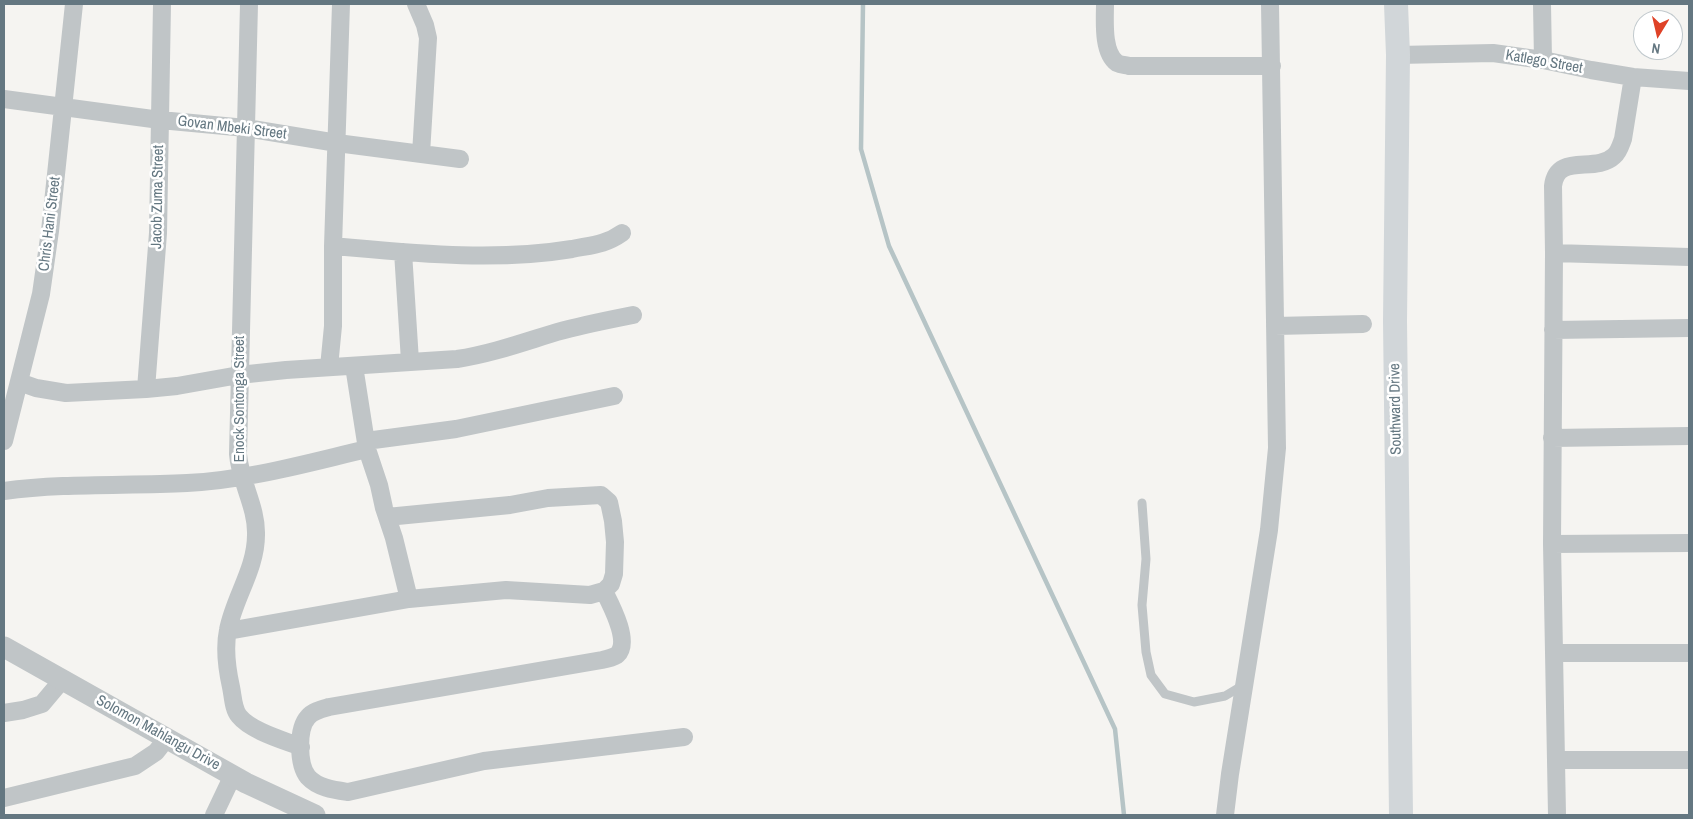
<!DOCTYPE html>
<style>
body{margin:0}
#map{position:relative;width:1693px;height:819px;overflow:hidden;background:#f5f4f1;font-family:"Archivo Narrow",sans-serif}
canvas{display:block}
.frame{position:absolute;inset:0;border:5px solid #647781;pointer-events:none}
.north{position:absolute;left:1633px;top:10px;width:50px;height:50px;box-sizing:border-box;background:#fff;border:1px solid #c1c9cd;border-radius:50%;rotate:189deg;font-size:14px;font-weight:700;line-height:20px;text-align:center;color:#647781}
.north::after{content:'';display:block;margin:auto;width:18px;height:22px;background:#df4227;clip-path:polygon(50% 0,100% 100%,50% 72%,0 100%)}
</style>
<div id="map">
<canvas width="1693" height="819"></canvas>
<div class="frame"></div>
<div class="north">N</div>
</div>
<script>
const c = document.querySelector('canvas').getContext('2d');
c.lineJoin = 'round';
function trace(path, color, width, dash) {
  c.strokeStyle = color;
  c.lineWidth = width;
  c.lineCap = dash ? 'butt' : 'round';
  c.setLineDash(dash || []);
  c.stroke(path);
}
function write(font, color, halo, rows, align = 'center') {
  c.font = font + ' "Archivo Narrow",sans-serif';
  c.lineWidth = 5;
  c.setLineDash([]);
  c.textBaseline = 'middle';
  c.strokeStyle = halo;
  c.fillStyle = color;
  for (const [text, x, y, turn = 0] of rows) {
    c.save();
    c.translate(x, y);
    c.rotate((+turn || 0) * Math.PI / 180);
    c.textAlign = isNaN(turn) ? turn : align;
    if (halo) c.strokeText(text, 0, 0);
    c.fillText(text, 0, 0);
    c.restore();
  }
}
const stream = new Path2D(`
 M863,4L861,149L889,246L1115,729L1124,815`);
const service = new Path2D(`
 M1142,503L1146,559L1142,605L1146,652L1151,675L1165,694L1194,702L1225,696L1245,684`);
const minor = new Path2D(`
 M249,4L238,454C240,482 257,507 256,535C256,569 234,598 228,630C224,649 227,669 231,687C233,696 233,709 239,716C251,731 283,740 301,747
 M416,4L425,25L428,38L421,154
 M1105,4C1105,20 1102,52 1117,63C1121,65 1125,65 1129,66H1272
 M1542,4L1543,60
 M1398,55L1493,53L1543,60L1591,70L1633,77L1689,81
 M4,99L160,120L246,128L337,143L460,159
 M333,246C412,253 493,262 572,249C592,245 605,245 622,233
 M403,252L410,361
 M1554,253L1689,257
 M1275,326L1363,324
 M1553,330L1689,328
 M354,366L367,449L379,485L384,508L394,538L409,599
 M329,367L333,326V246L341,4
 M19,382L36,388L66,393L146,389L177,386L239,375L286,370L457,359C491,354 524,342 557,332C582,325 608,320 633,315
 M146,389L158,233L162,4
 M1552,438L1689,436
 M4,441L41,294L50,231L74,4
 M366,441L456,429L614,396
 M4,491C64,483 126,486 187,483C248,480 307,463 367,449
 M1552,544L1689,543
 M604,591C611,605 631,642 617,655C612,658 607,659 602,660L329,707C322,709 313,711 308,717C297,729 298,765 308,777C318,788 334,790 348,792L484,761L684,737
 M228,631L409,599L506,590L590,595L604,591L611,584L614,574L615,542L613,521L609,502L601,495L548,498L510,505L387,517
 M1554,653H1689
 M4,713L23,710L42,704L63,679
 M1556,760H1689
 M4,798L135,766L156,752L167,738
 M214,815L233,775
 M1225,815L1230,774L1269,530L1277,448L1270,4
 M1557,815L1552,544L1554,253L1553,186C1557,152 1595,174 1614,156C1619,152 1621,144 1623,139L1633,77`);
const tertiary = new Path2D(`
 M4,647L246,783L315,815`);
const secondary = new Path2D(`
 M1396,4L1398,55L1395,321L1401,815`);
const streetNames = [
 ["Katlego Street",1544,62,10],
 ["Govan Mbeki Street",232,128,7],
 ["Jacob Zuma Street",158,197,-89],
 ["Chris Hani Street",50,224,-83],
 ["Enock Sontonga Street",240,399,-90],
 ["Southward Drive",1396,409,-91],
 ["Solomon Mahlangu Drive",158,733,29]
];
trace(stream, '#b6c4c6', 4.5);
trace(service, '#c0c5c7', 9);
trace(minor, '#c0c5c7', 18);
trace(tertiary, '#c0c5c7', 21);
trace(secondary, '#d1d6d9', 24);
write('15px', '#647781', '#fff', streetNames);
</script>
